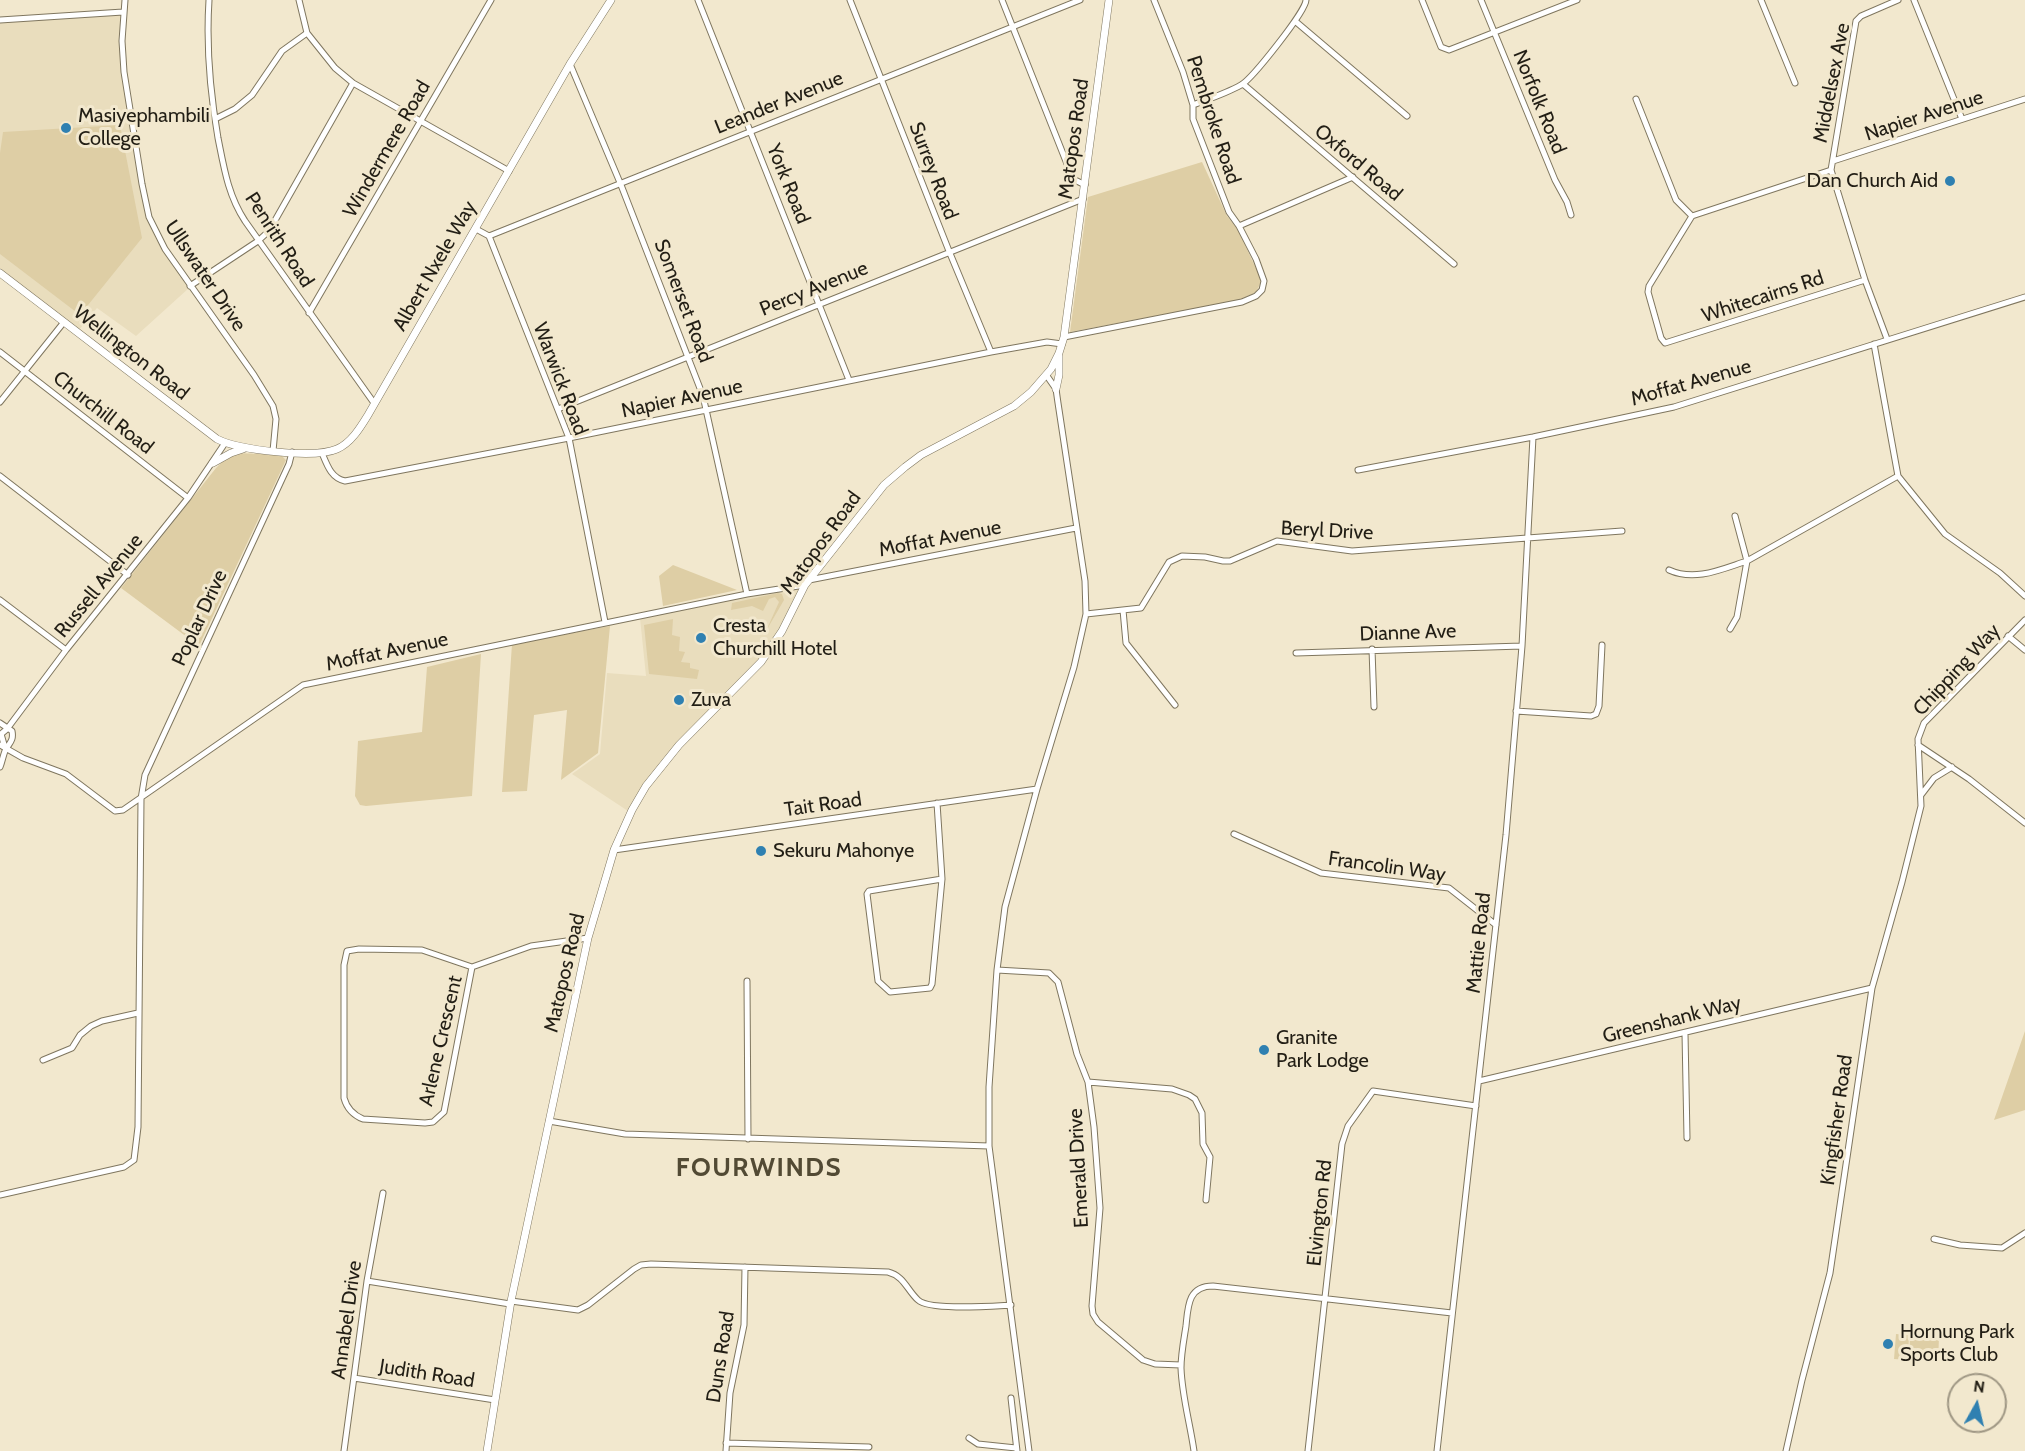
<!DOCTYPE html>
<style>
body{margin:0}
#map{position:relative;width:2025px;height:1451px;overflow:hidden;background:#f2e8ce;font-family:Cabin,sans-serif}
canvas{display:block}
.north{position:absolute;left:1947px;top:1373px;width:60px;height:60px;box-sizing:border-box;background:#f2e8ce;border:2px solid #9f9784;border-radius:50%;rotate:8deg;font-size:16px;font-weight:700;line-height:24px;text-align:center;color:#221e15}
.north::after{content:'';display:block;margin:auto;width:21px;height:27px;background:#2f80b1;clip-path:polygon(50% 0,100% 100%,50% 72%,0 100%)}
</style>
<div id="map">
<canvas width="2025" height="1451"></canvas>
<div class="north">N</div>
</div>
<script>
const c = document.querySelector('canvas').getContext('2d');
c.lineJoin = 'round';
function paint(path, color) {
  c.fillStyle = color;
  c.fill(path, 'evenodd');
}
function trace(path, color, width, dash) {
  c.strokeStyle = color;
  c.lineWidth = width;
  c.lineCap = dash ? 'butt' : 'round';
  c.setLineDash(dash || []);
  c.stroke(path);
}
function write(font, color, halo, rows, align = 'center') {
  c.font = font + ' Cabin,sans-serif';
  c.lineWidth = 6;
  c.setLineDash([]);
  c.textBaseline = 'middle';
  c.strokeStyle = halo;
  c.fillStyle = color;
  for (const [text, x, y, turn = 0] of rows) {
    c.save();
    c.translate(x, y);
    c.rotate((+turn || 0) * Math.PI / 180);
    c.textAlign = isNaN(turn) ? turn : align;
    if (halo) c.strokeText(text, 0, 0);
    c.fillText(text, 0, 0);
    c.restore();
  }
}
const built = new Path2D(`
 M121,14V41L147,216L156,239L189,288L136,336L97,308L79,330L0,269V21Z
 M802,588L779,631L760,659L676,745L628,811L572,774L600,754L607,673L646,676L640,618L747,596Z`);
const green = new Path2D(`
 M120,125L142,238L80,315L0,254V153L3,132Z
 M1202,162L1227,216L1238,230L1259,275L1261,282L1256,292L1240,300L1070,332L1088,197Z
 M238,453L281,455L286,460L199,646L121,588L216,468L224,460Z
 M673,565L737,590L663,606L659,576Z
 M778,593L782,594L784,600L766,631L779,602L775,597L769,599L763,611L752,606L731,610L732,603Z
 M673,619L672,635L680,637L679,651L685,652L681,662L690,663V668L699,670L697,679L649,674L644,625Z
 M610,626L598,753L561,780L567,710L534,715L527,791L502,792L512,644Z
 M481,654L472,796L366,806L360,805L355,796L358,741L422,732L427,667Z
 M2025,1031V1110L1994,1120Z
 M1896,1334L1909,1335L1908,1360L1894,1359Z
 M1910,1335L1939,1337L1938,1362L1909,1360Z`);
const minor = new Path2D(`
 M125,0L122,41L124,72L142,184L149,217L165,249L254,375L273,406L276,419L273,451
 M209,0C206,47 210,92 218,138C224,168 228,195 245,221L374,403
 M299,0L307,33L335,68L353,83L509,171
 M698,0L849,380
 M850,0L949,251L991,352
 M1002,0L1073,179L1085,185
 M1422,0L1441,47L1449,50L1577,0
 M1481,0L1555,180L1567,202L1571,215
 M1761,0L1795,83
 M1914,0L1962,119
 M0,20L123,12
 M1295,21L1407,116
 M570,64L621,185L703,396L747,594
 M1243,84L1454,264
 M1636,99L1676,200L1692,216L1831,170
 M1193,105C1209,99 1227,93 1241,85C1252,79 1306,11 1306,0
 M215,119L235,109L252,95L282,51L307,33
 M1833,161L2025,99
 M1692,216L1649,286L1648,292L1661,338L1665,343L1865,280
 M1239,226L1353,177
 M476,229L489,236L569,438L605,622
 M489,236L1080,0
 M190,286L258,241L269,231L353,83
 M309,313L491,0
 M1064,337L1242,302L1256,296L1262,290L1264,281L1256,259L1239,226L1229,212L1193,119V105L1183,72L1154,0
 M1887,339L1865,280L1831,170L1856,21L1861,16L1898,0
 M1874,344L1898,476L1945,534L2000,573L2025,596
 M0,352L188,498
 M0,402L64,322
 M558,409L1083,199
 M322,453C327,465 331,478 345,481L569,438L991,352L1047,342L1062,344
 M1358,470L1533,437L1674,407L2025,297
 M0,476L128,575
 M1669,570C1695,582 1722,569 1747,561L1735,516
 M809,580L1076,528
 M0,600L66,650
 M1123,610L1126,643L1175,705
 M1086,614L1141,608L1169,562L1182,556L1205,557L1223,561H1230L1277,541L1352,551L1622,531
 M1730,629L1737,617L1747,561L1898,476
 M2008,636L2025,650
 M1372,649L1374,707
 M1296,653L1522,646
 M1516,711L1591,716L1596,714L1599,706L1602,645
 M0,723L12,731C14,741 9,743 5,751C3,756 2,762 0,767
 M0,745L23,758L66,774L115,811L123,810L303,685L747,594L805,585
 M1918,745L1969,779L2025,823
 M5,748L1,734L7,729L66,650L188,498L225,443
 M1921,795L1934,778L1952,767
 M937,803L942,879L932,984L930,988L890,992L878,981L867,894L869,891L942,879
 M1234,834L1321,873L1449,888L1496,925
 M614,850L1037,789
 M472,967L444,1112L433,1122L425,1123L363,1119C353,1115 347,1109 344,1098V965L347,951L359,949L422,950L472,967L531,946L588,938
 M997,970L1049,973L1058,982L1077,1054L1088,1082L1094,1127L1100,1208L1092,1306L1093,1314L1098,1322L1143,1360L1155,1364L1181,1365
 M747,981L748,1139
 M1685,1033L1687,1138
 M43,1060L72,1048L80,1035L91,1026L102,1021L138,1013
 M1479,1081L1872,988
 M1088,1082L1172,1089L1189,1095L1195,1099L1202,1113L1203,1144L1210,1157L1206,1200
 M549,1121L625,1134L989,1146
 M0,1195L124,1167L134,1160L138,1127L141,799L145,775L289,464L292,452
 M1934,1239L1960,1245L2002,1248L2025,1233
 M367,1281L510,1304
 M511,1301L578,1310L588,1305L634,1269L641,1265L651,1264L888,1272C904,1276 907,1290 918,1300C930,1311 992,1306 1011,1305
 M354,1378L495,1400
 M1011,1398L1017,1451
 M969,1438L978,1444L1016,1448
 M726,1443L869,1447
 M344,1451L367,1281L383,1193
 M726,1451L730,1393L744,1325L745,1267
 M1029,1451L989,1146V1087L997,970L1005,907L1037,789L1074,667L1086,614L1085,581L1058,403L1056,389L1047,376
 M1194,1451C1190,1423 1182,1396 1181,1368C1181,1354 1184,1339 1186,1326C1188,1306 1188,1286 1213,1286L1452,1313
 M1308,1451L1342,1144L1348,1126L1373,1091L1476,1106
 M1437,1451L1506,835L1522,646L1533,437
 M1786,1451L1802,1380L1830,1273L1872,988L1902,882L1921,806L1918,739L1924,723L2025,620`);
const major = new Path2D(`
 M0,273L217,439C239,450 314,459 337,449C351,443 360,428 368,415L570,64L611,0
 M1056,389L1059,375V356
 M213,463L231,453L243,449
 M487,1451L511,1301L588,938L614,850L632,810L646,786L679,745L761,662L782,631L805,585L884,485L905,467L921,455L1014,406L1031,392L1051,369L1059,353L1064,337L1109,0`);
const markers = [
 [66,128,6,"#2f80b1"],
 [1950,181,6,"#2f80b1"],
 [701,638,6,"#2f80b1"],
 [679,700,6,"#2f80b1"],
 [761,851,6,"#2f80b1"],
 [1264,1050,6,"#2f80b1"],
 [1888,1344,6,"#2f80b1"]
];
const streetNames = [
 ["Middelsex Ave",1832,83,-79],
 ["Norfolk Road",1539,102,68],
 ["Leander Avenue",779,103,-22],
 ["Napier Avenue",1924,116,-18],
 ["Pembroke Road",1213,120,72],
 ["Matopos Road",1074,139,-82],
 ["Windermere Road",387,149,-60],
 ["Oxford Road",1358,163,40],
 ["Surrey Road",933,171,69],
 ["York Road",788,184,68],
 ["Penrith Road",279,240,57],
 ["Albert Nxele Way",435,266,-60],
 ["Ullswater Drive",205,276,56],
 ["Percy Avenue",814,289,-22],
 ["Whitecairns Rd",1763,297,-18],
 ["Somerset Road",683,301,69],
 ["Wellington Road",131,353,38],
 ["Warwick Road",560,379,69],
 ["Moffat Avenue",1691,383,-16],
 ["Napier Avenue",682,399,-12],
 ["Churchill Road",103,413,38],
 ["Beryl Drive",1327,531,3],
 ["Moffat Avenue",940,539,-11],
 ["Matopos Road",821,543,-54],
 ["Russell Avenue",99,586,-51],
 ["Poplar Drive",200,618,-65],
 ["Dianne Ave",1408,633,-2],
 ["Moffat Avenue",387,652,-12],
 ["Chipping Way",1957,670,-47],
 ["Tait Road",823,805,-8],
 ["Francolin Way",1387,867,8],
 ["Mattie Road",1479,943,-84],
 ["Matopos Road",565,973,-77],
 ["Greenshank Way",1672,1020,-14],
 ["Arlene Crescent",441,1041,-77],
 ["Kingfisher Road",1837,1120,-82],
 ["Emerald Drive",1079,1168,-93],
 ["Elvington Rd",1320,1213,-84],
 ["Annabel Drive",347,1320,-82],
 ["Duns Road",721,1357,-81],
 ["Judith Road",427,1374,9]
];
const poiNames = [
 ["Masiyephambili",78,116],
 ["College",78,139],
 ["Dan Church Aid",1938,181,"right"],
 ["Cresta",713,626],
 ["Churchill Hotel",713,649],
 ["Zuva",691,700],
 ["Sekuru Mahonye",773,851],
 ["Granite",1276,1038],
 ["Park Lodge",1276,1061],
 ["Hornung Park",1900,1332],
 ["Sports Club",1900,1355]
];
const districtNames = [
 ["FOURWINDS",759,1168]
];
paint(built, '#e9ddbd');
paint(green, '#decea5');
trace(minor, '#7f765f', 7);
trace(major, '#7f765f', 8);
trace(minor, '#fff', 5);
trace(major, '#fff', 7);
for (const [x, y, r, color] of markers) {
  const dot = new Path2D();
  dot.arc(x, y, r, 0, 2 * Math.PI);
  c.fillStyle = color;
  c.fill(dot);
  trace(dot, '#f2e8ce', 2);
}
write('20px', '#221e15', '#f2e8ce', streetNames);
write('20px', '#221e15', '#f2e8ce', poiNames, 'left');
c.letterSpacing = '1.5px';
write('bold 26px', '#524a34', '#f2e8ce', districtNames);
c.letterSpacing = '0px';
</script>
